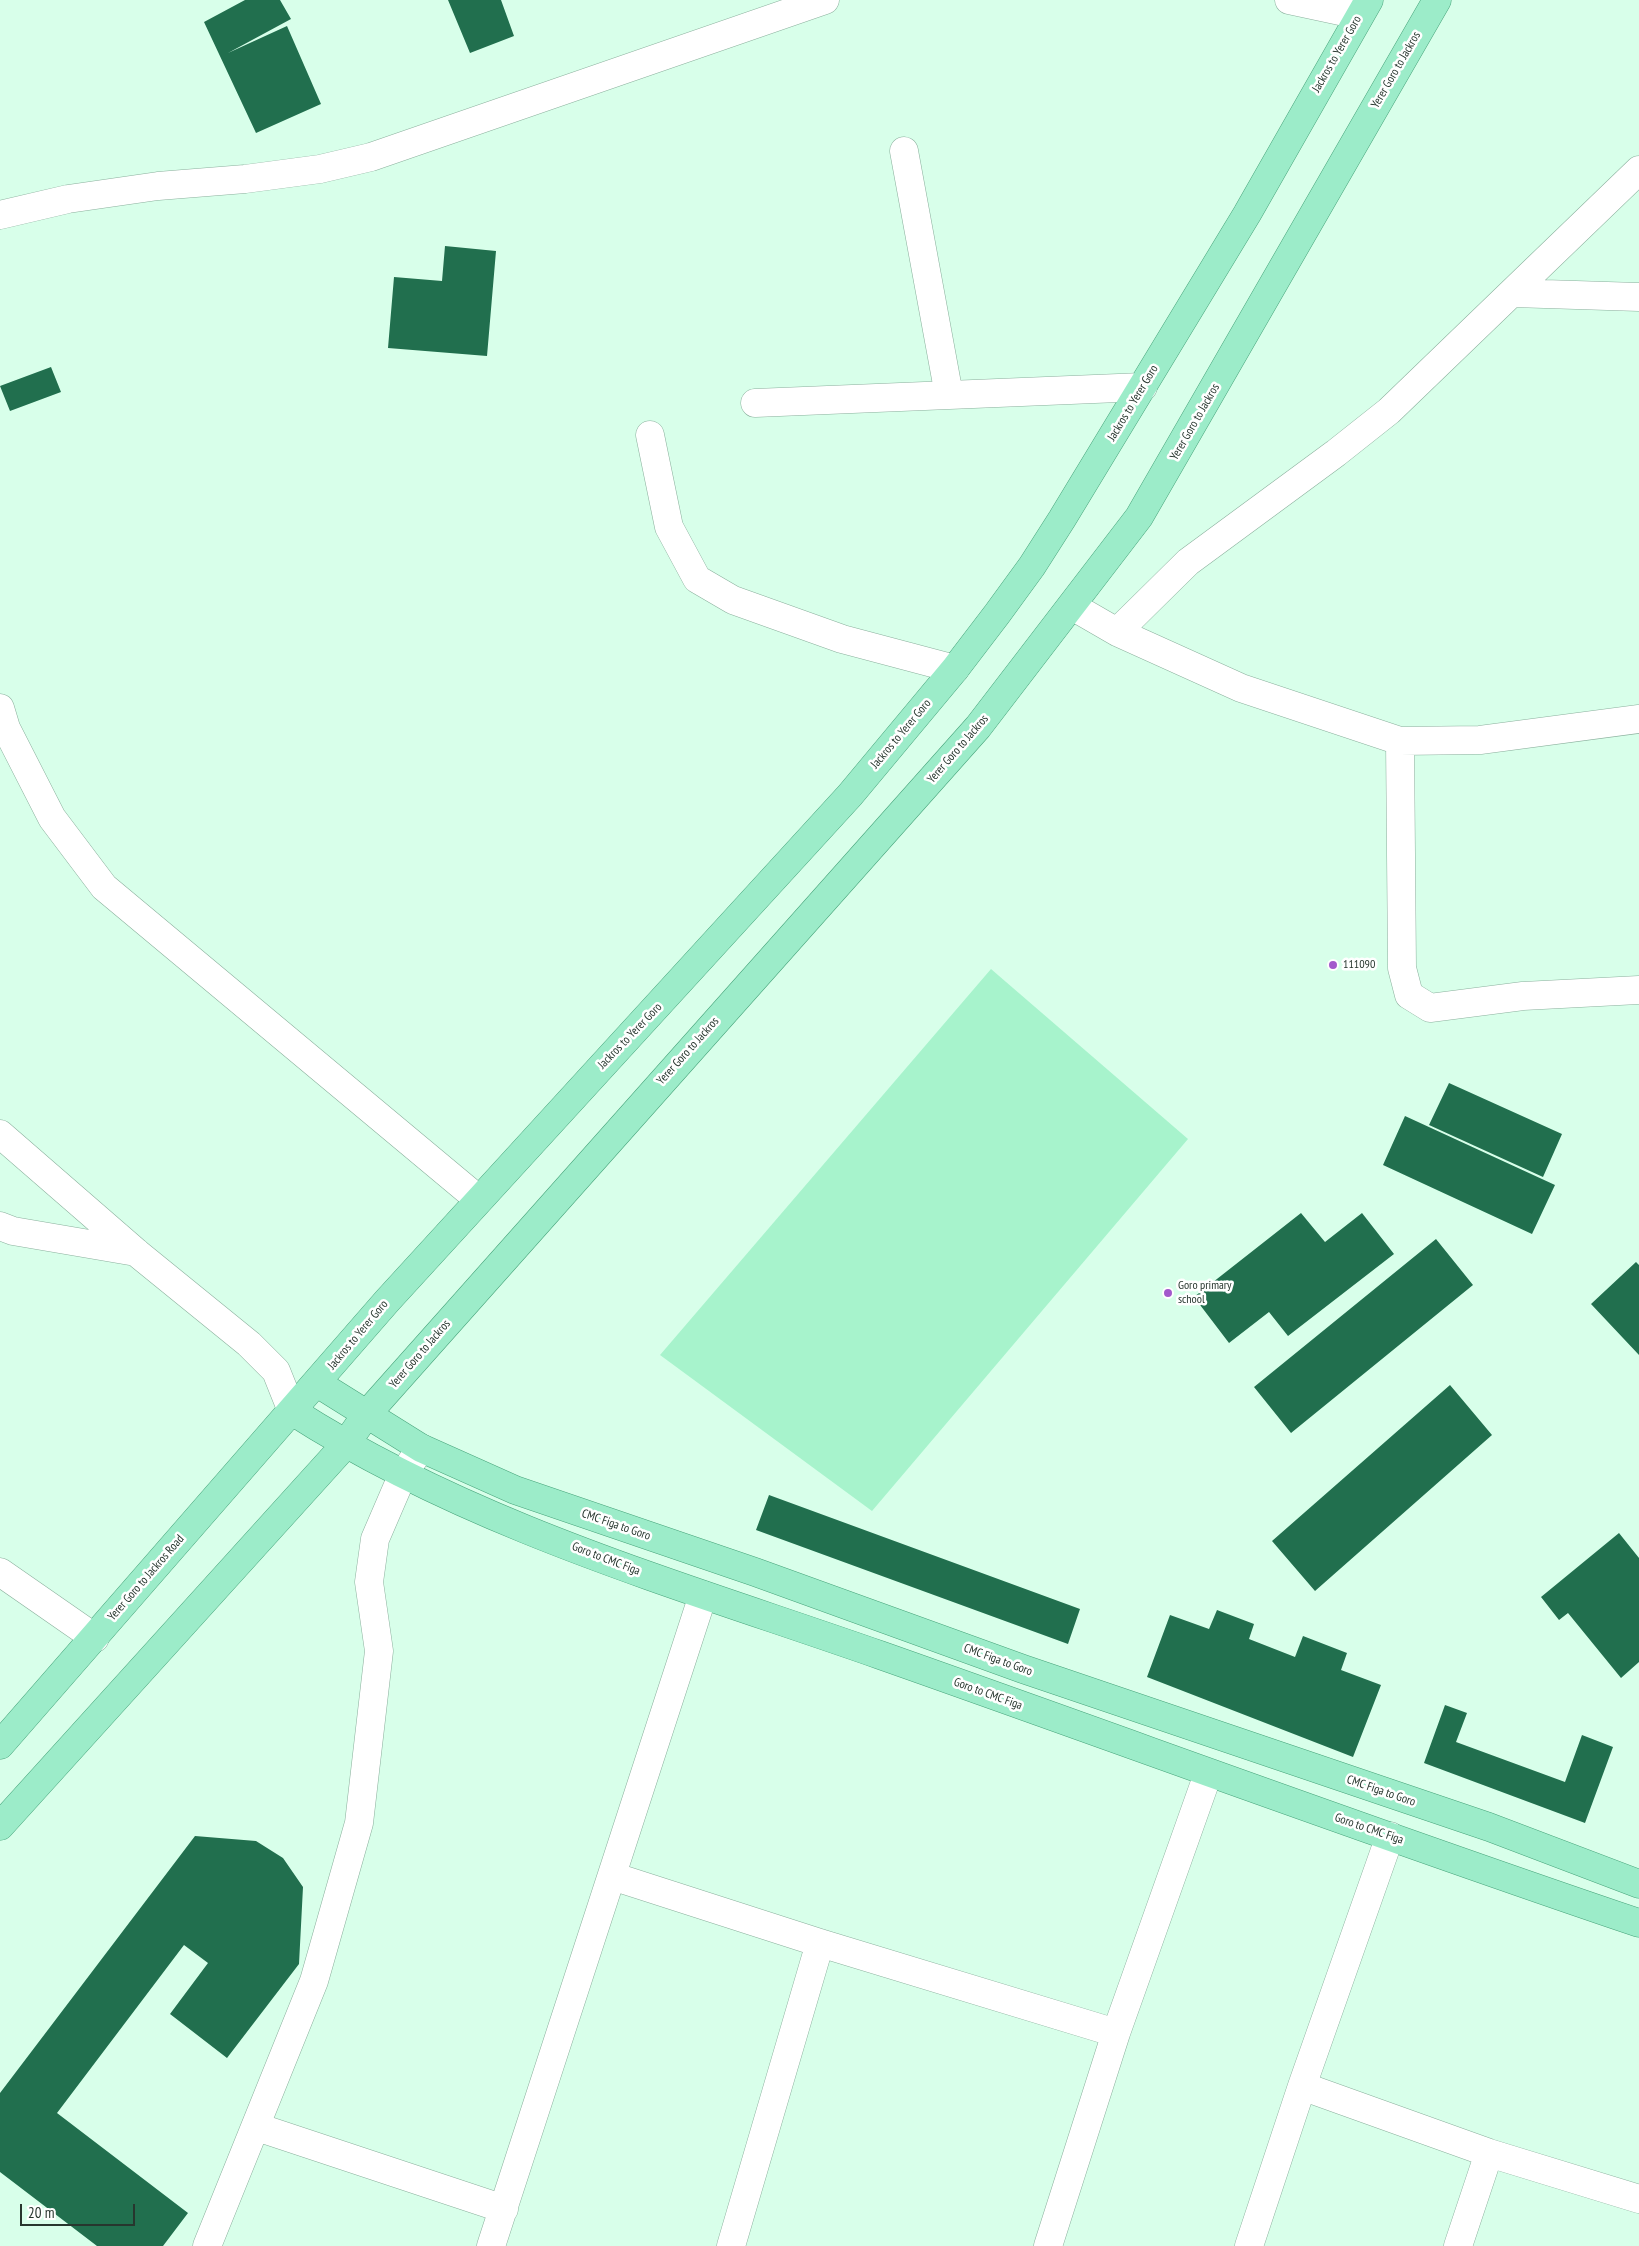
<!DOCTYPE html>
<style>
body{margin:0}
#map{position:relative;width:1639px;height:2246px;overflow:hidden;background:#d8ffea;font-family:"PT Sans Narrow",sans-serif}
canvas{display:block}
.scale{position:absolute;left:20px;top:2204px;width:115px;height:22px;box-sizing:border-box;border:2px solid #27362e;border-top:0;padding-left:6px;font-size:15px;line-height:18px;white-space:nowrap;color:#27362e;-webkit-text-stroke:4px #fff;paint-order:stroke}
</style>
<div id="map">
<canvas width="1639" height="2246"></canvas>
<div class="scale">20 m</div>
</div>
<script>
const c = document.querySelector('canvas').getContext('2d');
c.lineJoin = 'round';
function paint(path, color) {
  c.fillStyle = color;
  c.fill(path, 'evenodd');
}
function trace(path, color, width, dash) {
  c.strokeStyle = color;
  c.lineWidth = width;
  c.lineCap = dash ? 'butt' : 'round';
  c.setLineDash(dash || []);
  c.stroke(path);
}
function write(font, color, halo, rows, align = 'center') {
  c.font = font + ' "PT Sans Narrow",sans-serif';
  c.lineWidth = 5;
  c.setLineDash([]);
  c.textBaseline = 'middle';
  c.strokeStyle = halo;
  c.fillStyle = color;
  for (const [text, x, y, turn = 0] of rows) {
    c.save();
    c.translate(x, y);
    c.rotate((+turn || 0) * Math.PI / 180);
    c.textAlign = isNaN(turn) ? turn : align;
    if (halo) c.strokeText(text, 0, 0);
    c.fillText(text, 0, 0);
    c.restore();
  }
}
const green = new Path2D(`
 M991,969L1188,1139L872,1511L660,1355Z`);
const building = new Path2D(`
 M245,0H280L291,19L228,53L287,26L321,104L256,133L204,22Z
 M448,0H501L514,36L470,53Z
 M445,246L496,251L487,356L388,348L394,277L442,281Z
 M51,367L61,392L10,411L0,386Z
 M1449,1083L1562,1134L1543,1177L1429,1125Z
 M1405,1116L1555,1185L1532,1234L1383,1165Z
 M1301,1213L1325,1242L1362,1213L1394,1254L1288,1336L1269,1312L1229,1343L1194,1297Z
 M1436,1239L1473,1285L1291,1433L1254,1387Z
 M1636,1262L1639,1265V1355L1591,1304Z
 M1450,1385L1492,1435L1315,1591L1272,1541Z
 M769,1495L1080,1609L1068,1644L756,1530Z
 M1619,1533L1639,1558V1662L1621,1678L1568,1613L1559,1620L1541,1597Z
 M1217,1610L1254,1624L1249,1639L1295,1657L1303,1636L1347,1653L1341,1670L1381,1685L1353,1757L1147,1677L1170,1615L1209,1629Z
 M1445,1705L1467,1713L1456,1742L1565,1782L1582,1735L1613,1747L1585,1823L1424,1763Z
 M195,1836L256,1841L283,1858L303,1887L299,1964L227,2058L170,2014L208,1963L184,1945L57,2113L188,2213L163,2246H97L0,2172V2093Z`);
const minor = new Path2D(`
 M1289,0L1359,15
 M904,151L949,395
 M0,215L68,199L158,186L245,179L320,169L371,157L825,0
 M1513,293L1639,297
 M755,403L1143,387
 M650,435L669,527L697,579L733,600L842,639L955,669
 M1072,606L1117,632L1241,688L1400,741L1480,740L1639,719
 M1117,632L1188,562L1336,453L1389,411L1639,170
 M0,708L6,728L52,818L104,887L478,1199
 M1400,741L1402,968L1409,995L1430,1008L1523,996L1639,990
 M0,1134L137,1253L249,1344L276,1371L292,1411
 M0,1226L13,1231L136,1252
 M0,1572L95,1638
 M612,1876L820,1943L1116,2033
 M1302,2086L1489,2153L1639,2199
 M257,2127L504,2209
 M207,2246L314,1981L359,1823L379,1651L369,1582L375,1539L403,1474L421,1448
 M491,2246L703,1595
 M731,2246L820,1943
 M1048,2246L1116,2033L1208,1774
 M1249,2246L1302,2086L1390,1836
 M1458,2246L1489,2153`);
const major = new Path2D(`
 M317,1383L421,1448L515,1490L755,1572L1023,1669L1489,1827L1639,1884
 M292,1411C471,1526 680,1585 880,1655C1133,1744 1384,1837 1639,1923
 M0,1745L387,1301L850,795L955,669L997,614L1032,566L1062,519L1247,214L1369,0
 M0,1826L345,1445L366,1415L978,727L1139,517L1437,0`);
const markers = [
 [1333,965,5,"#a359cc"],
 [1168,1293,5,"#a359cc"]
];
const streetNames = [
 ["Jackros to Yerer Goro",1337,54,-60],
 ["Yerer Goro to Jackros",1396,70,-60],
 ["Jackros to Yerer Goro",1133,403,-59],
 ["Yerer Goro to Jackros",1195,422,-60],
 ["Jackros to Yerer Goro",901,734,-50],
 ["Yerer Goro to Jackros",958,749,-49],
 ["Jackros to Yerer Goro",630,1036,-46],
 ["Yerer Goro to Jackros",688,1051,-48],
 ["Jackros to Yerer Goro",358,1335,-50],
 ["Yerer Goro to Jackros",420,1354,-49],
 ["CMC Figa to Goro",616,1525,19],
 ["Goro to CMC Figa",606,1559,21],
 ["Yerer Goro to Jackros Road",146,1578,-49],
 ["CMC Figa to Goro",998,1660,20],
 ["Goro to CMC Figa",988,1694,20],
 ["CMC Figa to Goro",1381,1791,19],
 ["Goro to CMC Figa",1369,1829,19]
];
const poiNames = [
 ["111090",1343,965],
 ["Goro primary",1178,1286],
 ["school",1178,1300]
];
paint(green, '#a7f3cc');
paint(building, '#216f4e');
trace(minor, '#8bb09d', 29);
trace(major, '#48a47b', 29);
trace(minor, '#fff', 28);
trace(major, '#9cecc9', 28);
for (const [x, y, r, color] of markers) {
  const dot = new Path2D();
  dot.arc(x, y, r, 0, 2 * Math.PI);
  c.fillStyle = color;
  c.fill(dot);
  trace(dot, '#fff', 2);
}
write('12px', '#27362e', '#fff', streetNames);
write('12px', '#27362e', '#fff', poiNames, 'left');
</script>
